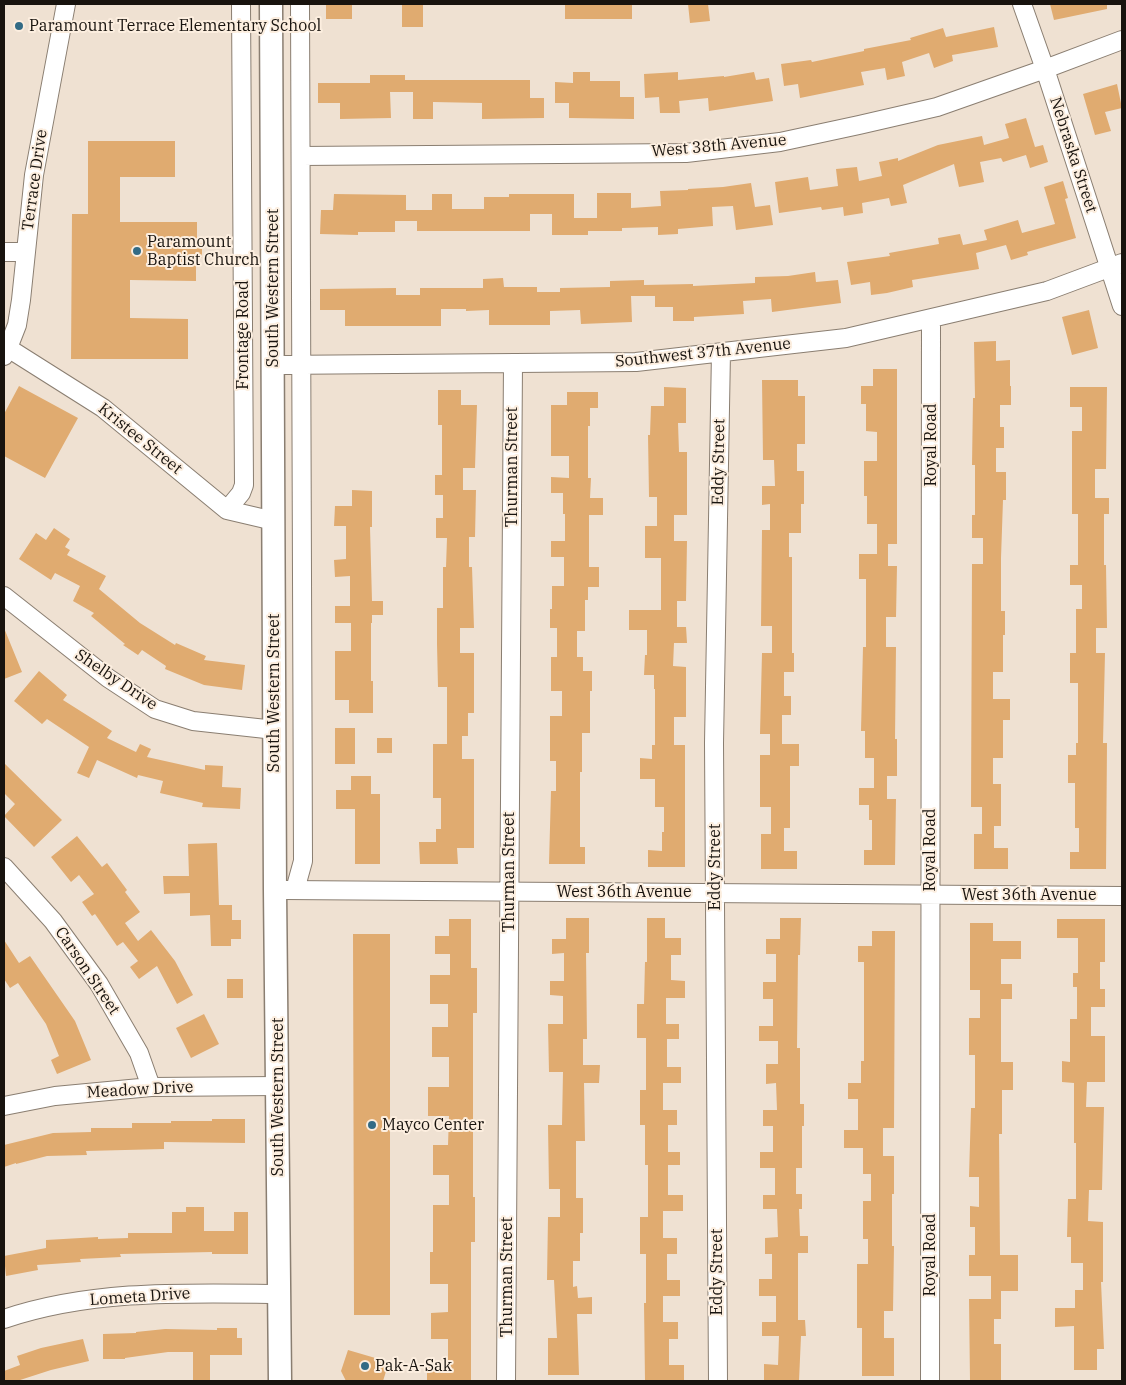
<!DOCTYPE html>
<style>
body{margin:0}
#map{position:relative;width:1126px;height:1385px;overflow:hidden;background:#efe1d2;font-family:"IBM Plex Serif",serif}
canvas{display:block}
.frame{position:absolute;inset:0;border:5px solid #18130e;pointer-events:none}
</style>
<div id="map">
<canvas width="1126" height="1385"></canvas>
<div class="frame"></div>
</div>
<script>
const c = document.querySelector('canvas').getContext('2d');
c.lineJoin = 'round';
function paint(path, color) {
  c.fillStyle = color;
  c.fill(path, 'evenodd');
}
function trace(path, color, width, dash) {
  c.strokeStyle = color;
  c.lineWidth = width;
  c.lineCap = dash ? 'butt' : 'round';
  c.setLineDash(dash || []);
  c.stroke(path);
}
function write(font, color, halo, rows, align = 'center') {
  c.font = font + ' "IBM Plex Serif",serif';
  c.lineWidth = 4;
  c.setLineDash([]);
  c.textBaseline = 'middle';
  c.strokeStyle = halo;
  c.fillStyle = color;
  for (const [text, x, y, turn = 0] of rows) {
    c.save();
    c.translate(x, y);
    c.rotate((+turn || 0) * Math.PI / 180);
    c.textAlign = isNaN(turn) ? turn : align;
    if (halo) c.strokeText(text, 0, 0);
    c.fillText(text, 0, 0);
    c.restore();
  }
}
const building = new Path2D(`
 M326,4H352V19H326Z
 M402,4H423V27H402Z
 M565,4H632V19H565Z
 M688,4H708L710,21L690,23Z
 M1050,4H1107V9L1054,20Z
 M994,27L998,47L952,55L953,61L934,68L929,53L902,62L905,76L887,80L885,68L861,72L864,85L800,98L798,84L784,86L781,64L811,60L812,62L864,51V49L911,40L910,38L943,28L946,37Z
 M573,72H590V81H620V97H634V119L569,118V103H555V82L573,83Z
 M678,72V80L724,76V77L754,72L756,80L769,78L773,101L709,111L708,98L679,101L680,113H660L659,97L645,98L644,74Z
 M370,75H405V80H530V98H544V118L482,119V103L433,102V119H413V92H390L391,118L340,119V103H318V83H370Z
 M1117,84L1122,108L1105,112L1111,131L1095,135L1083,94Z
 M1026,118L1035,147L1043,145L1048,162L1030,168L1026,155L1003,162L1001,158L980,162L984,182L959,187L954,164L903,185L907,203L891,206L889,198L862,203L863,213L844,216L843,207L822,210L821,207L779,213L775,182L808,177L810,190L838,186L836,169L857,167L859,181L882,176L879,162L898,158V161L938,145L982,136L984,145L1009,138L1005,124Z
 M88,141H175V177H120V222H197V243H202V258H196V281L130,280V318L188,319V359H71L72,214H88Z
 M1063,181L1068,198L1065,199L1076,238L1027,252L1028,255L1011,260L1006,245L976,253L979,269L912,280L913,287L887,293L871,295L870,282L851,285L847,262L890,256L889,253L939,244L938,238L960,234L963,245L987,240L984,230L1018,220L1022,233L1055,224L1044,187Z
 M751,183L755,207L770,205L773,225L736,230L733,206L712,207L713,226L678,229V234L658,235V227L622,228V231H588V235H552V214H530V231H417V221H395V232H358V235L320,234L321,210H333L334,194L406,195V210H432V194H452V209H484V197H509V194H574V218H597V193H631V208L661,206L660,191L688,190V189L723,187Z
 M815,272L816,282L838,280L841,303L772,312L771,299L743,301L744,314L694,317V321H673V307H655V296H631L632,322L581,324L580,310L550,311V325H489V310L466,311V309H441V326H345V310H320V289L396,288V295H420V288H483V279L503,278L504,287H537V292H560V288L610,287V281L644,280V285L693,284V286L755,283V277L788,276Z
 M1089,310L1098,348L1072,355L1062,317Z
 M996,341V361L1010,360V386H1011V405H1000V427H1004V448H996V472H1006V500H1003L1001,558V611H1005V635H1003V672H993V699H1010V720H1003V758H993V784H1001V826H994V848H1008V869H974V834H982V807H971L972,564H983V538H972V515H975V465H972L973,398H975L974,342Z
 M873,369H897V544H888V566H897L896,617H886V647H896L895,739H897V776H887V799H896L895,865H864V850H872V820H869V805H859V788H874V758H865V731H861L863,647H866V579H859V554H877V524H867V496H864V461H877V432L866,431V404H861V386H873Z
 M762,380H798V396H805V444H797V471H804V504H801V533H789V557H792V653H794V672H784V696H791V715H782V744H799V766H790V828H784V851H797V869H761V834H771V807H760V755H770V734H760L762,653H772V626H761L762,530H770V504L762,505V486H775L774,460H763Z
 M19,386L78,418L45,478L4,456V414Z
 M664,387L686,388V423H678L679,452H687V515H674V541H687L686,601H677V627H686L687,643H674L673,666L686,667V717H674V745H685V867H648V850L662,851V832H664V807H655V779H640V758L652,759V745H655V689H654V675H644L645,655H647V630H629V610H661V558H645V526H657V497H649L648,435H650L651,406H664Z
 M1070,387H1107L1106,469H1095V498H1109V514H1104V565H1106L1107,628H1096V653H1105L1103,743H1107L1106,869H1070V852H1079V828H1075V783H1068V755H1076V743H1078V683H1070V653H1076V609H1082V585H1070V565H1078V514H1072V431H1082V407H1070Z
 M438,390H461V405H477L475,468H463V490H476L475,537H469V567H472L474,628H460V653H474V713H468V736H462V759H474V848H457L458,864H420L419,842H436V829H441V798H433V744H447V687H438L437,644V608H443V567H446L447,538H436V518H443V495H435V475H442V425H438Z
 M567,392H598V408H590V426H588V478H591L590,498H603V515H589V567H599V587H588V600H585V631H577V657H583V671H592V691H590V733H582V772H580V847H585V864H549L551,791H556V761H550V716H562V691H551V657H557V628H550V609H552V586H564V557H551V541H565V514H563V493H551V477L569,478V456H551V405H567Z
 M352,490L372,491V527H370L372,601H383V615H372V623H371V681H373V713H349V700H335V651H351V623H335V606H350V576L335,577L334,560L346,559V526H334L335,506H352Z
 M54,528L70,539L65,547L70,550L67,555L106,576L99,589L140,623L175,645L176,643L206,656L204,660L245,665L242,690L204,685L165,669L166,666L142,650L138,655L123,645L125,644L91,616L94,613L73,601L80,586L55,573L51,580L19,559L36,533L46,540Z
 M4,628L22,672L4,679Z
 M39,671L67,695L63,700L112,731L107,738L136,752L140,744L151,749L147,757L205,770V765L223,766L222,787L241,788L240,809L202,807L203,803L160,793L163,781L138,775L137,778L97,760L89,778L77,773L89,747L47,719L42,724L14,701Z
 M335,728H355V764H335Z
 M377,738H392V753H377Z
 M4,763L62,820L34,847L4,816L15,804L4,793Z
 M351,776H371V794H380V864H355V809H336V790H351Z
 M77,836L102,867L107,863L127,890L125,892L140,912L125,923L138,941L151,930L175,961L193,995L177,1004L157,966L139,979L130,967L138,961L123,942L117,946L95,914L92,916L82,902L94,894L79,875L71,882L51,857Z
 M217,843L219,905H232V920H241V939H231V946H211L210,915L190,916V893L164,894L163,876H189L188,844Z
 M566,918H589V953H586L587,1039H583V1065H600L599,1083H584L585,1141H576V1198H583V1233H580V1261H573V1287L577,1286L578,1298L592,1297V1314H577L579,1375H548V1338H557L554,1280H547L548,1217H560V1189H549L548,1125H562L563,1072H549L548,1024H563V996L550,995V981H564V953L552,954V939H566Z
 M647,918H665V938H681V955H671V980L685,981V998H666V1024H679V1039H667V1067H681V1083H663V1110H677V1125H668V1152H680V1165H668V1195H683V1211H663V1238H677V1254H667V1280H680V1296H663V1322H678V1339H669V1365H684V1381H645L644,1303H646V1254H640V1217H648V1165H645V1125H640V1090H646V1038H637V1004H644L645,962H647Z
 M780,918H801L800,955H798L797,1048H800V1104H804V1126H802V1168H796V1194H802V1209H799L800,1236H808V1253H798V1320H805L806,1336H801L799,1381H764V1364L778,1365L779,1336H762V1322H776V1296H759V1279H772V1254H765V1238L778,1237L777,1209H763V1195H775V1168H760V1152H773V1126H763V1110H777L776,1083L766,1084V1064H778V1041H759V1026H773V999H763V982H776V954H766V939H780Z
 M449,919H471V968H477V1013H473V1197H475V1242H471V1381H427V1367H448V1339H431V1313L448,1312V1284H430V1252H433V1205H449V1175H433V1145H448L449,1116H428V1087H449V1057H432V1027H448V1004H430V975H450V954H435V936H449Z
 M1057,919H1105V962H1100V989H1105V1007H1091V1036H1105V1082H1087L1086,1107H1104L1102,1190H1089L1088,1221L1103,1222V1282H1101L1104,1349H1097V1370H1074V1326L1055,1327V1308H1075V1290H1083V1263H1071V1237H1067L1068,1199H1076V1143H1074V1083L1062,1082V1061L1070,1062V1019H1077V987H1073V973H1078V938H1057Z
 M970,923H993V941H1021V959H1001V984H1012V999H1001V1062H1013V1090H1002V1134H999L1000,1255H1018V1291H1001V1319H994V1344H1001V1381H970L969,1299H991V1276H969V1255H975V1227H970V1206L979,1207V1177H969L971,1108H975V1055H969V1018H980V990H970Z
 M872,931H895L894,1128H883V1156H894V1194H892V1246H894L893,1311H884V1338H894V1376H862V1328H857V1264H868V1239H863V1201H871V1174H863V1148H844V1130H858V1099H848V1083H861V1061H864V962H858V946H872Z
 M353,934H390V1315H354Z
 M4,940L19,963L30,956L75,1021L91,1060L57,1074L51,1060L59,1056L46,1024L18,983L10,988L4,979Z
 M227,979H243V998H227Z
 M204,1014L219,1044L191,1058L176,1028Z
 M212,1119H245V1143L164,1142V1149L86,1151L87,1155L47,1156L16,1164V1163L4,1167V1145L53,1133L91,1132V1128H132V1123H171V1121H212Z
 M186,1207H204V1231H234V1212H248V1254H212V1252L120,1254L121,1257L80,1259L81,1262L37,1265L38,1270L6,1276L4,1256L46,1248V1240L98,1237V1239L128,1238V1233H172V1212H186Z
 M217,1328H237V1338H242V1355H210V1381H193V1352H168L125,1358V1359H103V1334L136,1333V1332L165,1329L217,1330Z
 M83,1339L89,1361L51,1370L17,1381H4V1371L20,1365L17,1356L41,1348Z
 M348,1350L389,1362L383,1381H346L341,1371Z`);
const minor = new Path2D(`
 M1022,4L1045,69L1122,306
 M301,156L686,153L780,142L859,125L937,107L1045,69L1122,40
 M4,252H25
 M8,348L103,408L227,510L274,521
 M4,356L8,348L17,325L21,300L34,175L66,4
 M274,365L636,362L846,338L1047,291L1122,263
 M227,510L241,493L244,485L241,4
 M4,596L108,678L155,709L193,721L275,730
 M4,867L53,921L99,984L139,1053L151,1087
 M285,890L1122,896
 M295,890L303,861L300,4
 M4,1106L55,1096L151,1087L278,1086
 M4,1319C93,1289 187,1293 279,1294
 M506,1381L513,363
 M718,1381L714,743L721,352
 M930,1381L931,318`);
const major = new Path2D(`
 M271,4L275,890L280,1381`);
const markers = [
 [19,26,5,"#336b85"],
 [137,251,5,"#336b85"],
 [372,1125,5,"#336b85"],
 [365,1366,5,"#336b85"]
];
const poiNames = [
 ["Paramount Terrace Elementary School",29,26],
 ["Paramount",147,242],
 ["Baptist Church",147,260],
 ["Mayco Center",382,1125],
 ["Pak-A-Sak",375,1366]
];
const streetNames = [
 ["West 38th Avenue",719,146,-5],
 ["Nebraska Street",1073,155,72],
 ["Terrace Drive",35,180,-82],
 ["South Western Street",273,288,-90],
 ["Frontage Road",243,335,-90],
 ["Southwest 37th Avenue",703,353,-6],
 ["Kristee Street",140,439,39],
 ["Royal Road",931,445,-90],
 ["Eddy Street",719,462,-89],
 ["Thurman Street",512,467,-90],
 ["Shelby Drive",116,680,34],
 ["South Western Street",274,693,-90],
 ["Royal Road",930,850,-90],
 ["Eddy Street",715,867,-90],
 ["Thurman Street",509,872,-90],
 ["West 36th Avenue",624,892],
 ["West 36th Avenue",1029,895],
 ["Carson Street",87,971,56],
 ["Meadow Drive",140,1090,-3],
 ["South Western Street",278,1097,-90],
 ["Royal Road",930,1255,-90],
 ["Eddy Street",717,1272,-90],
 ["Thurman Street",507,1277,-90],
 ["Lometa Drive",140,1297,-4]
];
paint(building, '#e0ab70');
trace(minor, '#8a7e71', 20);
trace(major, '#8a7e71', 25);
trace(minor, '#fff', 18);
trace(major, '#fff', 22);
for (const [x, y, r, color] of markers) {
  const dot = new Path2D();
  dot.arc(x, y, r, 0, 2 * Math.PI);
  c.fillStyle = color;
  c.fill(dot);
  trace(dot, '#fceedf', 2);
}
write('16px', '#18130e', '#fceedf', poiNames, 'left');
write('16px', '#18130e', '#fceedf', streetNames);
</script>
